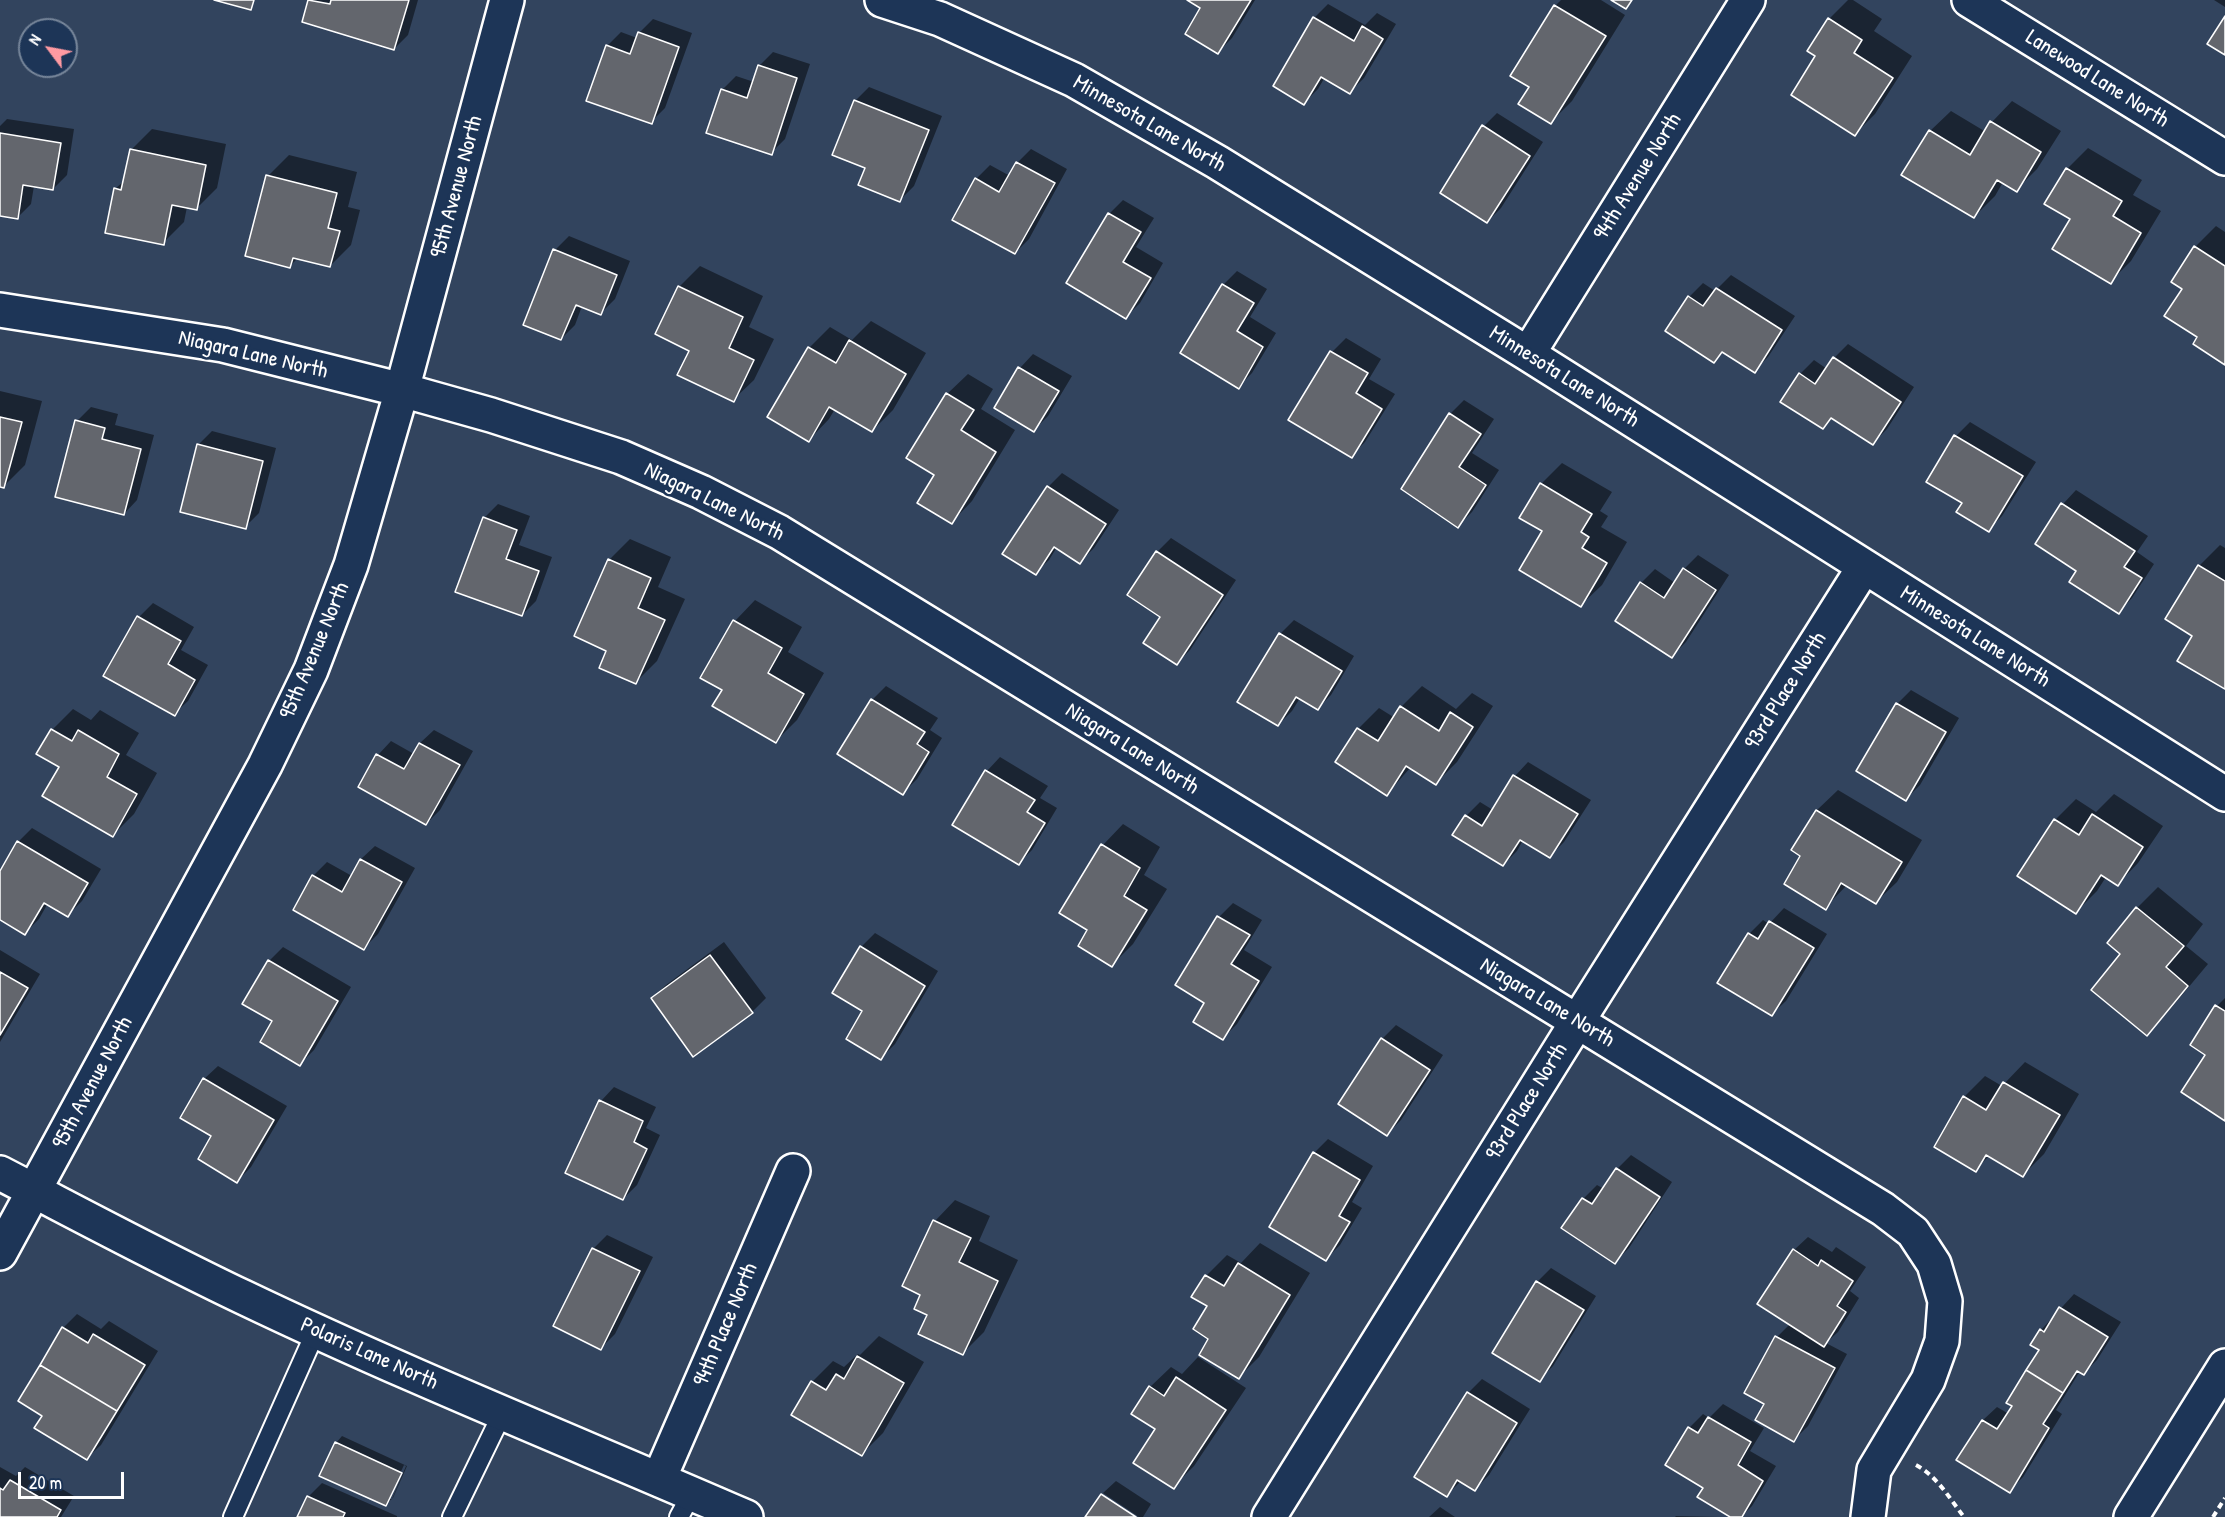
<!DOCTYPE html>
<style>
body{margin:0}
#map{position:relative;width:2225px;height:1517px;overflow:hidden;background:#32445e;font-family:"Patrick Hand",sans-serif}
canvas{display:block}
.north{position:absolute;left:18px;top:18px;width:60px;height:60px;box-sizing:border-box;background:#1d3557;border:2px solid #77869a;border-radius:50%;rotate:302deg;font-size:16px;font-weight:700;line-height:24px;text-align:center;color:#fff}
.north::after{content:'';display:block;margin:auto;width:21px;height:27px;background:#ff9aa2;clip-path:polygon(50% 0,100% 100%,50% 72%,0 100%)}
.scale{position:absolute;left:18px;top:1472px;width:106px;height:27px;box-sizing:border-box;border:3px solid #fff;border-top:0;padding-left:8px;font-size:18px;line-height:21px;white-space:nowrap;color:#fff;-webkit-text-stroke:4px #1d3557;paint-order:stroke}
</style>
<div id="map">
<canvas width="2225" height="1517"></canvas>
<div class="north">N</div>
<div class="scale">20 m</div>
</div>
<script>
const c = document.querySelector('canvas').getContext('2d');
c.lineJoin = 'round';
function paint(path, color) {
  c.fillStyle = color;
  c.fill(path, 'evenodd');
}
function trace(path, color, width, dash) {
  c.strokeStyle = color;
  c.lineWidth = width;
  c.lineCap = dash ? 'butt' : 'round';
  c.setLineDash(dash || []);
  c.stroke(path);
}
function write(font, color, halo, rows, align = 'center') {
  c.font = font + ' "Patrick Hand",sans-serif';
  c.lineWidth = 5;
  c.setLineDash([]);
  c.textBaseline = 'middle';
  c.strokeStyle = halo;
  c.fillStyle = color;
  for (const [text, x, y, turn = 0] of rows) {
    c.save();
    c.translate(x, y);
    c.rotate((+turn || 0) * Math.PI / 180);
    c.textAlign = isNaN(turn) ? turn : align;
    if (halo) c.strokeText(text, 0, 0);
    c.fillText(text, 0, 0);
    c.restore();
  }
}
const shadow = new Path2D(`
 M310,0H418L408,35L394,49L304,21Z
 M1190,0H1255L1232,38L1218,52L1203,8Z
 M1561,0H1601L1625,15L1572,101L1551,122L1531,87L1513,75L1556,5Z
 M1848,0H1853L1882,19L1874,31L1912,56L1875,114L1854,135L1818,56L1829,19Z
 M2214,0H2225V7Z
 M1328,4L1365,25L1377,13L1396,24L1364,78L1350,92L1325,77L1318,89L1304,103L1275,85L1314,18Z
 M653,19L692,33L665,108L651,122L607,46L621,32L637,38L639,33Z
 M773,52L810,64L785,139L771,153L722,90L736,76L754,82L759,66Z
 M869,87L942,116L914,186L900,200L867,167L855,101Z
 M2012,101L2061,131L2037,169L2016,190L2003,182L1995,196L1974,217L1930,131L1951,111L1986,132L1992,122Z
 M1497,113L1543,142L1501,208L1487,222L1484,126Z
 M7,119L74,129L67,175L53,189L34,186L31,204L17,218L0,215V126Z
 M152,129L226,144L217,188L196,209L187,207L184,222L163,243L115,189L125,180L131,150Z
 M2088,148L2142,180L2133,195L2161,211L2131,261L2110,282L2072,219L2046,203L2067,169Z
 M1031,149L1067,169L1029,239L1015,253L976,179L990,165L1010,176L1017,163Z
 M289,155L357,172L348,207L360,210L351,245L330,266L298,258L290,266L268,176Z
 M1123,200L1154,218L1136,247L1163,263L1140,303L1126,317L1109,214Z
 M2216,226L2225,232V363L2199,337L2184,289L2173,282L2195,247Z
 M569,236L630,261L615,299L601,313L582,306L575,325L561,339L555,250Z
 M700,266L763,296L749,327L774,339L754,380L733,400L691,350L679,287Z
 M1237,271L1267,289L1250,317L1276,333L1252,373L1238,387L1223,285Z
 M1731,275L1795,316L1768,357L1754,371L1724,351L1714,361L1689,297L1703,283L1715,291Z
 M871,321L926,353L893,410L872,431L835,409L829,419L809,440L769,416L809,348L830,327L852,340Z
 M1346,338L1381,359L1369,379L1395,394L1365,442L1351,456L1290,419L1332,352Z
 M1848,344L1914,387L1887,429L1873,443L1833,417L1822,427L1800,374L1814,360L1827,369L1834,358Z
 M1033,354L1072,376L1048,416L1034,430L996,408L1020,368Z
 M968,374L993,389L981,409L1015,430L972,501L952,522L936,475L947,394Z
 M0,391L42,401L25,465L4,486L0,485Z
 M1464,400L1494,419L1472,453L1499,470L1472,512L1458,526L1450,414Z
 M91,407L118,414L115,425L154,435L137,500L124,514L77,421Z
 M1970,422L2036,462L2002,516L1988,530L1964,503L1928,481L1956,436Z
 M212,431L276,448L259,513L245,527L198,445Z
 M1562,463L1612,492L1600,511L1608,516L1601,527L1627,542L1602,585L1581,605L1544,531L1541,484Z
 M1062,473L1119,510L1094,548L1080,562L1057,547L1049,560L1035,573L1048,487Z
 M2076,490L2148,536L2137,552L2154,564L2132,598L2119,612L2078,570L2063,504Z
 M498,504L530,516L519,545L552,557L536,601L522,615L484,518Z
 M1171,538L1236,580L1190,650L1176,664L1162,616L1129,595L1157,552Z
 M630,539L671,557L658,587L685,599L657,661L636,682L608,650L609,560Z
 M2220,545L2225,548V687L2194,635L2199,566Z
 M1698,555L1729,575L1686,642L1672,656L1641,583L1655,569L1675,583L1684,569Z
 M755,600L802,627L788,652L824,673L797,720L776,741L724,690L702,678L735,621Z
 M153,603L194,627L181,650L208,665L188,701L174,714L139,617Z
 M1294,620L1354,656L1331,695L1317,709L1300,698L1292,711L1278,725L1280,634Z
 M886,686L938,718L930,730L942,738L917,779L903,793L839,753L872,700Z
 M1422,686L1456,709L1472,693L1493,706L1457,762L1436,783L1411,767L1387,794L1337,762L1358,729L1379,708L1395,718L1401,707Z
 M1911,690L1959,718L1920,785L1906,799L1858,771L1897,704Z
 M73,709L91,720L100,710L139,733L126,755L157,773L134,814L113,835L61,766L52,730Z
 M434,730L473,751L440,810L426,824L378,755L391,741L414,754L420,743Z
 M1000,757L1048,786L1040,798L1057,808L1032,850L1018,864L987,771Z
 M1528,762L1591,800L1564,842L1550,856L1523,840L1517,851L1503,865L1466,816L1480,802L1493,810L1515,776Z
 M1838,790L1922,840L1897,882L1876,902L1847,885L1825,908L1803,855L1793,850L1817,810Z
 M2114,794L2163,826L2138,863L2118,884L2106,877L2097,891L2076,912L2055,820L2076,799L2096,812Z
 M1123,824L1160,847L1144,875L1167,889L1133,944L1112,965L1089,929L1103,845Z
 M32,828L101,869L82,901L68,915L48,903L39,919L25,933L0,918V874L18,842Z
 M375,846L415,868L378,934L364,948L313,876L327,862L352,876L361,859Z
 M2158,887L2203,924L2186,946L2208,964L2167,1013L2147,1034L2122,954L2109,942L2137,908Z
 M1233,903L1262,920L1244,950L1272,967L1237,1024L1223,1038L1206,1002L1177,985L1219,917Z
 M1784,908L1827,934L1786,1001L1772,1014L1749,934L1763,920L1769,924Z
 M875,933L938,971L895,1044L881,1058L864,1010L861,947Z
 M724,942L766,998L752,1012L652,998L666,985Z
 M283,947L351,987L314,1050L300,1064L274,1021L269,961Z
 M0,950L40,974L0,1042Z
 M2225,998V1119L2207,1054L2217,1006Z
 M1396,1025L1443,1055L1401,1120L1387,1134L1340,1103L1383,1038Z
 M2025,1062L2079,1094L2044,1154L2023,1175L1990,1155L1975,1170L1964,1097L1985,1076L2002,1086Z
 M218,1066L287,1106L251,1167L237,1181L213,1136L204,1079Z
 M614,1087L656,1107L646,1128L660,1135L637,1185L623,1199L601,1101Z
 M1328,1139L1373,1166L1352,1202L1362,1208L1340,1245L1326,1259L1314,1153Z
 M1631,1155L1672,1182L1629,1248L1615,1262L1564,1228L1583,1199L1597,1185L1604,1189L1617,1169Z
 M955,1200L990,1216L979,1241L1018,1260L984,1332L963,1353L929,1315L922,1294L904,1285L935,1221Z
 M607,1235L653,1257L615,1334L601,1348L593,1249Z
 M1808,1237L1832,1252L1836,1247L1866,1267L1850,1291L1859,1298L1838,1332L1826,1343L1847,1354L1808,1426L1794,1440L1766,1404L1746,1393L1777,1337L1790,1324L1794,1250Z
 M1260,1243L1310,1273L1259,1357L1239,1377L1210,1338L1209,1306L1193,1296L1206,1276L1227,1255L1241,1263Z
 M1551,1268L1596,1296L1553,1366L1539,1380L1537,1282Z
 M2074,1294L2121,1322L2097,1360L2083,1374L2080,1371L2056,1410L2062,1414L2023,1477L2009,1491L1983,1420L1997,1407L2009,1414L2041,1350V1330Z
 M77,1314L101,1329L109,1321L158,1351L101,1445L87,1458L44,1415L63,1328Z
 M879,1336L924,1362L883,1433L862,1454L812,1382L833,1361L844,1367L858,1354L860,1355Z
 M1198,1357L1246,1388L1194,1466L1173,1487L1157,1429L1150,1387L1171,1367L1182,1374Z
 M1482,1379L1530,1409L1489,1475L1475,1489L1461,1481L1447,1495L1468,1393Z
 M1723,1404L1764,1428L1750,1451L1776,1466L1752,1506L1741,1517H1733L1705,1487L1689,1428L1703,1414L1709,1418Z
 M342,1436L407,1466L393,1498L386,1504L336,1443ZM404,1465L406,1466L392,1499H388Z
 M0,1467L16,1476L25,1467L74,1496L61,1517H0Z
 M1116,1481L1151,1504L1143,1517H1139L1103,1493Z
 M322,1483L397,1516V1517H299L308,1497Z
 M1440,1507L1455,1517H1429Z
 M1676,1516H1718L1675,1517Z`);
const building = new Path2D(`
 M214,0H254L251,10Z
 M308,0L330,4L331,0H409L394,50L302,22Z
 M1187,0H1251L1218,54L1185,34L1200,8Z
 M1611,0H1632L1626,9Z
 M1554,5L1606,36L1551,124L1518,104L1529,87L1510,76Z
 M2225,16V55L2207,44Z
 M1313,17L1354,41L1362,26L1383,39L1350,94L1321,77L1304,105L1273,86Z
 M1828,18L1862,40L1854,53L1893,78L1855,136L1791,95L1815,56L1807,51Z
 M638,32L679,47L652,124L586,101L606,45L630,54Z
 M758,65L797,78L772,155L706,133L721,89L747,98Z
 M854,100L929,130L900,202L858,185L865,168L832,155Z
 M1990,121L2041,152L2017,192L1997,180L1974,218L1901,175L1929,130L1970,155Z
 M1482,125L1530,156L1487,223L1440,193Z
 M0,133L61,143L53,190L23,185L18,219L0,216Z
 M130,149L206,165L197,210L172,205L164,245L105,233L114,188L121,190Z
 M1016,162L1055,183L1015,254L952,220L975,178L999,192Z
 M2066,168L2122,201L2113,216L2141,233L2111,284L2052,249L2070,219L2044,204Z
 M266,175L337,193L328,228L340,231L330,267L293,258L290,268L245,256Z
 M1108,213L1141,232L1123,262L1151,278L1126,319L1066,283Z
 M2194,246L2225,266V365L2193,344L2197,337L2164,316L2182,289L2171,282Z
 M553,249L617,275L601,315L576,305L561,340L523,325Z
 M1222,284L1254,303L1237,331L1263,347L1239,389L1180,353Z
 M678,286L743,317L729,348L754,360L734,402L677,375L689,351L655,334Z
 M1716,288L1782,330L1755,373L1722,352L1714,363L1665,331L1688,296L1703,306Z
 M849,340L906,374L872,432L829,407L809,442L767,417L808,347L836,363Z
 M1330,351L1368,373L1356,393L1382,409L1352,458L1288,420Z
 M1833,357L1901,402L1873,445L1831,418L1823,429L1780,402L1799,373L1815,384Z
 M1018,367L1059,391L1034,432L994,408Z
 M946,393L974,410L961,430L996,452L952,524L917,503L934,475L906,458Z
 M1449,413L1481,434L1459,467L1486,485L1458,528L1401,489Z
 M0,417L22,422L4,488L0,487Z
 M75,420L105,428L102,439L141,449L124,515L55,497Z
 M1954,435L2023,476L1989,532L1956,512L1962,503L1926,482Z
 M197,444L263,461L246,529L180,512Z
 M1540,483L1592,514L1581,532L1589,537L1582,548L1607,563L1581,607L1519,570L1542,531L1519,518Z
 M1047,486L1106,524L1080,564L1054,547L1036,575L1002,554Z
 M2061,503L2135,551L2124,567L2142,578L2119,614L2069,582L2076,571L2035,544Z
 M483,517L517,530L506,559L539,571L522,616L455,592Z
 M1156,551L1223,595L1177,665L1143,643L1160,617L1127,595Z
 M608,559L651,578L638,608L665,620L636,684L599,668L606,651L574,636Z
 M2198,565L2225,581V689L2177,661L2192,636L2165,619Z
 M1683,568L1716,590L1672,658L1615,621L1640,582L1664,598Z
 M137,616L181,641L168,664L195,680L175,716L103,676Z
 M733,620L782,648L768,673L804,694L776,743L712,706L722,690L700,678Z
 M1279,633L1342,671L1318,710L1296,697L1278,726L1237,702Z
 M871,699L925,732L917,744L929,752L903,795L837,754Z
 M1896,703L1946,732L1906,801L1856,771Z
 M1400,706L1439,731L1450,712L1473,727L1436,785L1406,766L1387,796L1335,762L1357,728L1378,741Z
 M51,729L72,741L78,730L119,754L107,777L137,794L113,837L42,796L59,767L36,754Z
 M419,743L460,765L426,825L358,787L376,754L404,769Z
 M985,770L1035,800L1027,812L1045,823L1019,865L952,825Z
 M1513,775L1578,814L1550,858L1520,840L1503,866L1452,835L1465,815L1482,826Z
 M1816,810L1902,862L1876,904L1841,883L1826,910L1784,884L1800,856L1791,850Z
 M2092,814L2143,847L2118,886L2101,875L2076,914L2017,876L2054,819L2079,835Z
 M17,841L88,883L68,917L44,903L25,935L0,920V871Z
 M1101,844L1140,868L1124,896L1147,910L1112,967L1078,946L1087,930L1059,913Z
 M360,859L402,882L364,950L293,910L312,875L342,892Z
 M2136,907L2184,946L2166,967L2188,986L2147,1036L2091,990L2120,954L2107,943Z
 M1217,916L1250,935L1231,964L1259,981L1223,1040L1193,1022L1204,1003L1175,985Z
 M1769,921L1814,948L1772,1016L1717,983L1748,933L1758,939Z
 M860,946L925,986L881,1060L846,1039L862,1011L832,993Z
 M710,955L753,1013L693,1057L651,998Z
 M268,960L338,1001L300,1066L260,1042L272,1021L242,1004Z
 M0,972L28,988L0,1035Z
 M2215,1005L2225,1011V1121L2181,1092L2205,1055L2190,1045Z
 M1381,1038L1430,1070L1387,1136L1338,1104Z
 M203,1078L274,1120L237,1183L198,1159L211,1136L180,1118Z
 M2003,1082L2060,1115L2023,1177L1986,1155L1976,1172L1934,1147L1963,1096L1986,1110Z
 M599,1100L643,1121L634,1142L647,1149L623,1200L565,1173Z
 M1313,1152L1360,1180L1339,1216L1350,1222L1326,1261L1269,1227Z
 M1616,1168L1660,1197L1615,1264L1561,1228L1582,1198L1592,1204Z
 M933,1220L971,1238L959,1262L998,1281L963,1355L918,1334L927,1315L914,1309L920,1295L902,1286Z
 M592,1248L640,1271L601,1350L553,1326Z
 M1793,1249L1818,1266L1821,1260L1853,1281L1837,1306L1846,1312L1824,1347L1757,1304Z
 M1238,1263L1290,1295L1239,1379L1199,1355L1208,1339L1193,1329L1207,1306L1191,1297L1205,1275L1224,1286Z
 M1536,1281L1584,1310L1540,1382L1492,1353Z
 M2059,1307L2108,1337L2084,1375L2077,1371L2063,1393L2026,1370L2039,1350L2030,1345L2040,1329L2044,1332Z
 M62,1327L88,1343L93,1334L145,1365L117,1411L40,1365Z
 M1775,1336L1835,1368L1794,1442L1755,1420L1764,1404L1744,1393Z
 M857,1356L904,1383L862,1456L791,1415L811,1381L826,1390L836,1374L844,1379Z
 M40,1365L117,1411L87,1460L34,1428L42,1416L18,1401Z
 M2026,1370L2063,1393L2043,1424L2049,1428L2010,1493L1956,1460L1982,1420L1997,1429L2012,1406L2006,1403Z
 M1176,1377L1226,1410L1174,1489L1133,1463L1155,1429L1131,1414L1149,1386L1164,1396Z
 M1467,1392L1517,1423L1475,1491L1457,1480L1447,1497L1414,1477Z
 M1708,1417L1751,1442L1738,1465L1763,1481L1742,1517H1730L1697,1497L1703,1488L1665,1465L1688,1427L1698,1433Z
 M335,1442L402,1473L386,1506L319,1476Z
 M10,1480L61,1510L57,1517H0V1488L3,1490Z
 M1101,1494L1136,1517H1085Z
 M307,1496L345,1513L343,1517H297Z`);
const path = new Path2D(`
 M1916,1465C1937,1476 1950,1499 1964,1517
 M2213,1517L2225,1498`);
const lane = new Path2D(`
 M233,1517L316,1331
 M452,1517L503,1412
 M679,1517L692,1493`);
const street = new Path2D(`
 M882,0L940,19L1074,80L1217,162L1528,354L2225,794
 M1969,0L2225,158
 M0,310L223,345L402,390L491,415L621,457L701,492L779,532L1883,1209L1913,1232L1934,1264L1945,1301L1942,1341L1928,1380L1874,1470L1868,1517
 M1528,354L1748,0
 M0,1173C81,1215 161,1258 243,1297C408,1376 578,1444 746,1517
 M0,1253L265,765L311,670L351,565L402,390L507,0
 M659,1479L793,1171
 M1269,1517L1577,1022L1864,567`);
const secondary = new Path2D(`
 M2131,1517L2225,1366`);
const streetNames = [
 ["Lanewood Lane North",2097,79,32],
 ["Minnesota Lane North",1149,124,30],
 ["94th Avenue North",1638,177,-58],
 ["95th Avenue North",457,187,-75],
 ["Niagara Lane North",253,355,13],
 ["Minnesota Lane North",1564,377,32],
 ["Niagara Lane North",714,502,26],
 ["Minnesota Lane North",1975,637,32],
 ["95th Avenue North",315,651,-67],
 ["93rd Place North",1786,691,-58],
 ["Niagara Lane North",1132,749,32],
 ["Niagara Lane North",1547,1003,31],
 ["95th Avenue North",93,1083,-62],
 ["93rd Place North",1527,1102,-58],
 ["94th Place North",726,1325,-67],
 ["Polaris Lane North",369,1354,24]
];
paint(shadow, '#0007');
paint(building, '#63666d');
trace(building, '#fff', 1.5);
trace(lane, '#fff', 22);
trace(street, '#fff', 38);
trace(secondary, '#fff', 38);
trace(path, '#fff', 4, [6, 4.5]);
trace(lane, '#1d3557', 18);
trace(street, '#1d3557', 33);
trace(secondary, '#1d3557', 33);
write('22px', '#fff', '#1d3557', streetNames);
</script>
